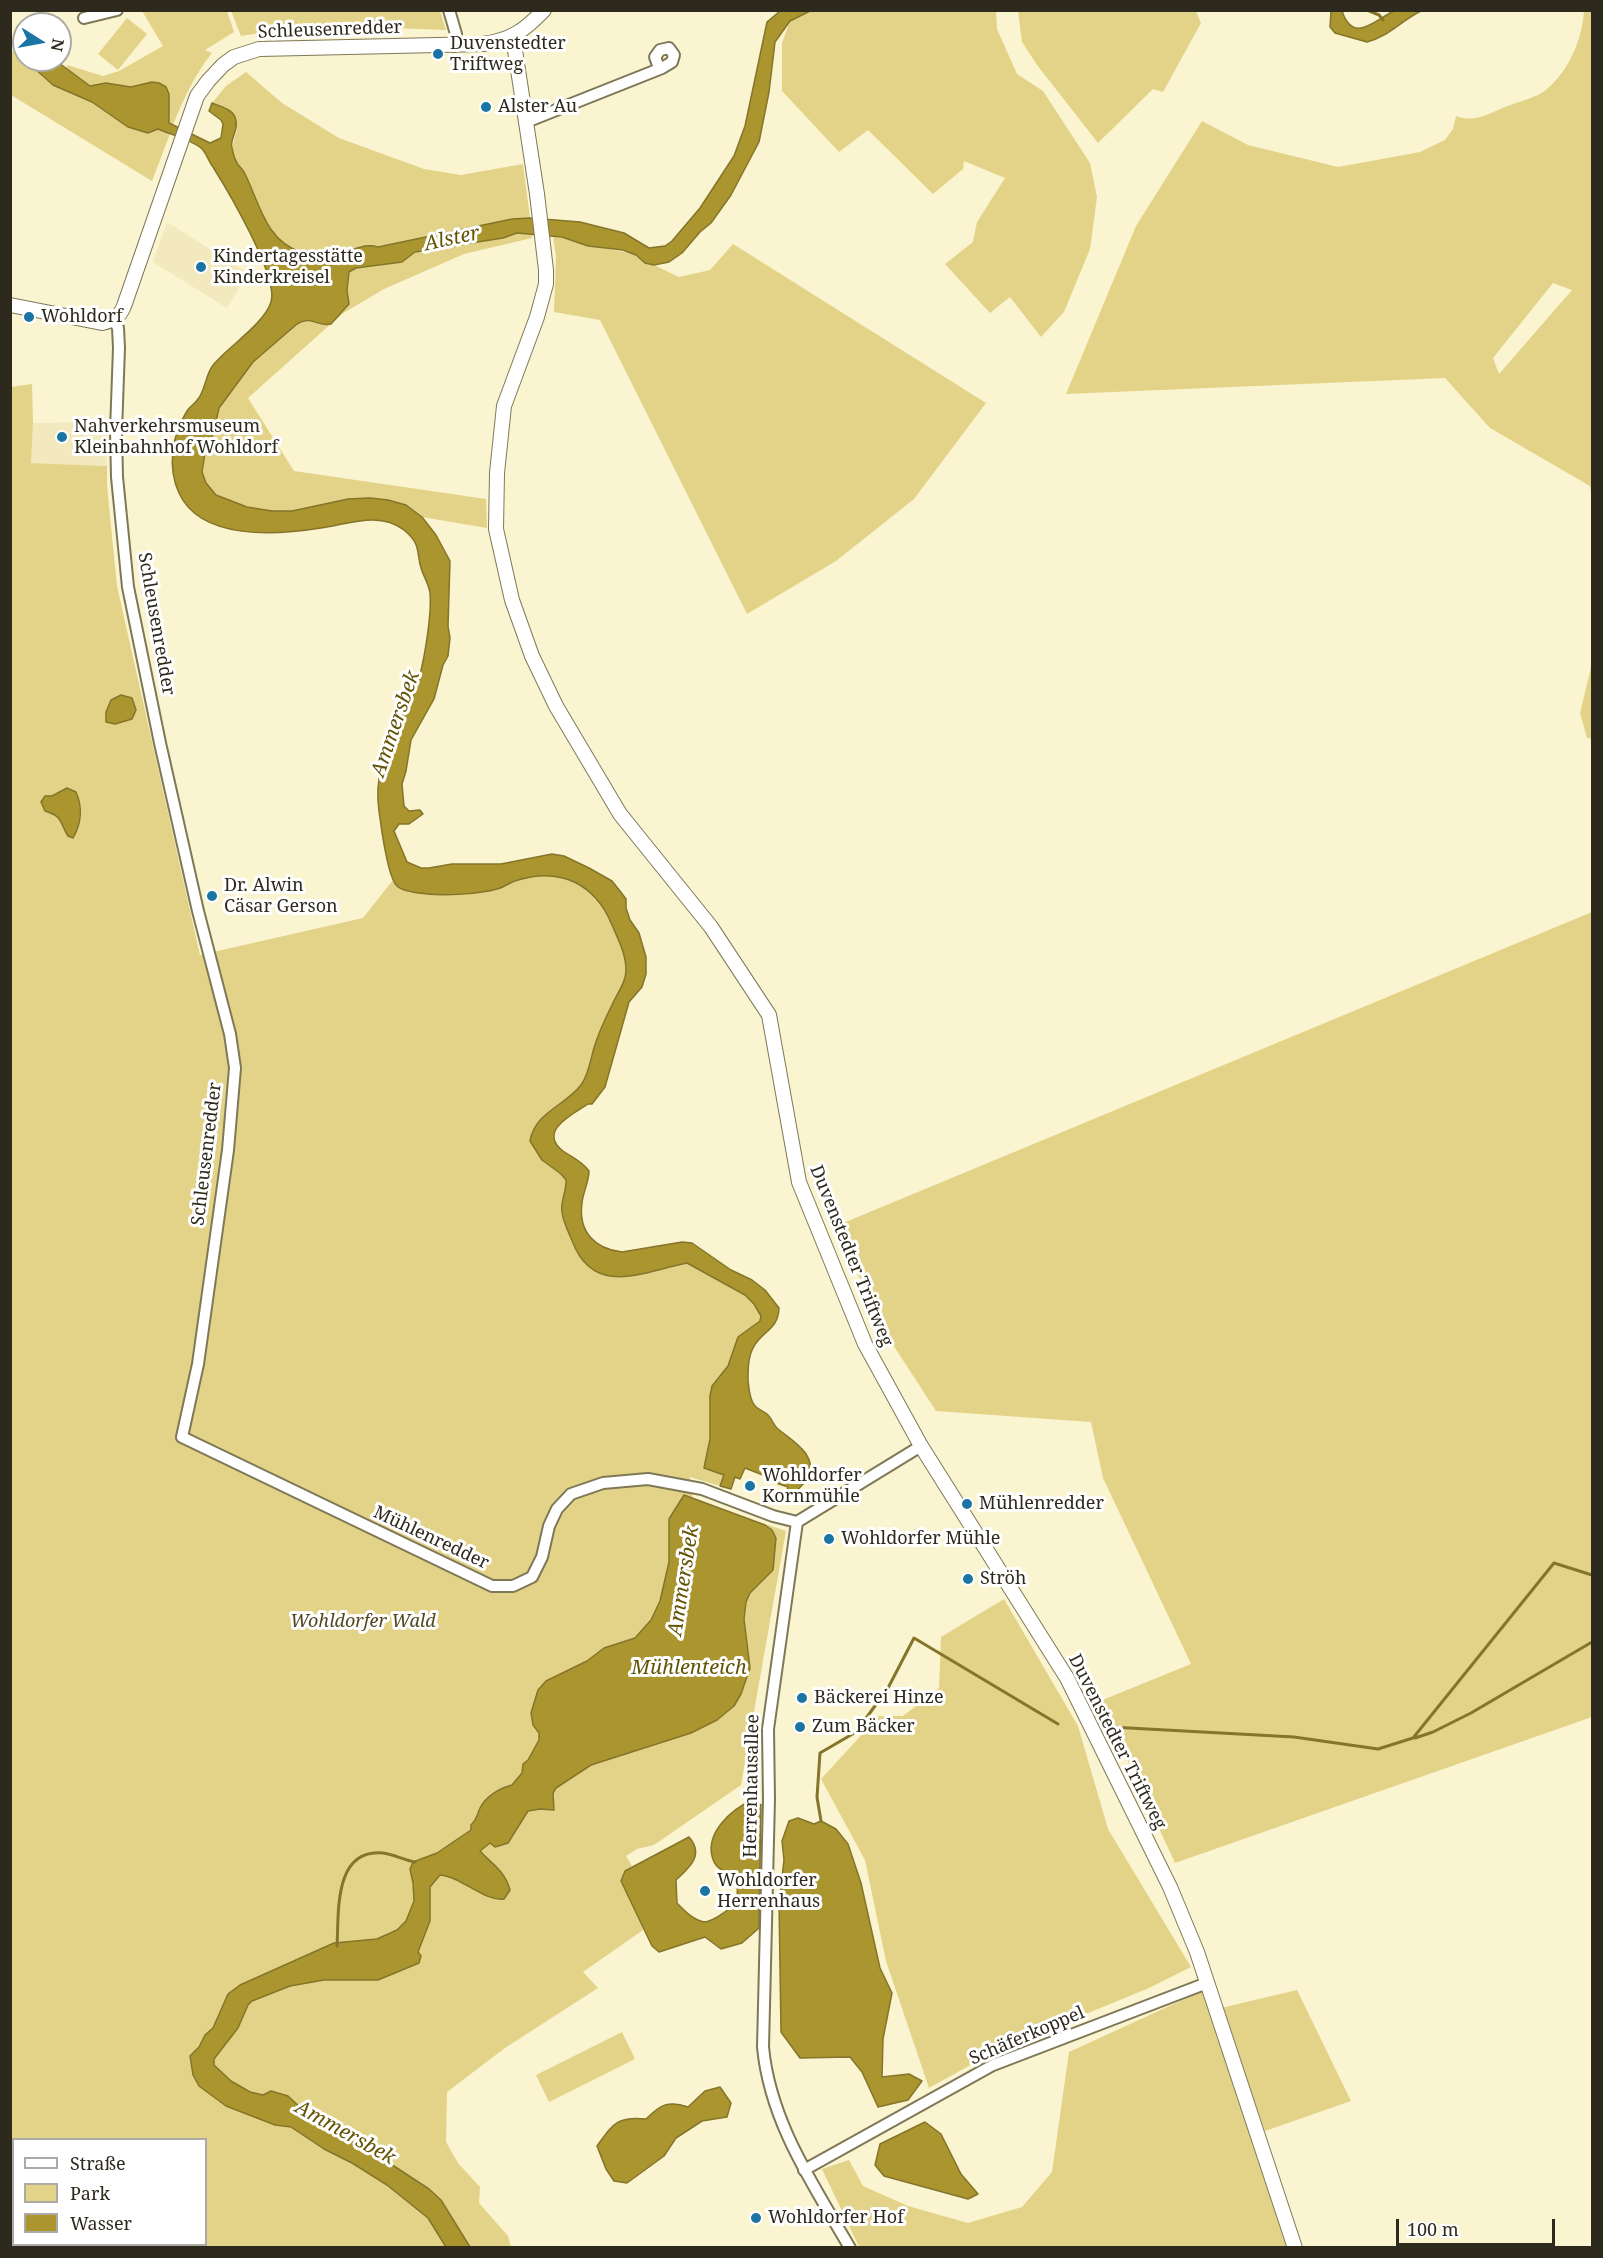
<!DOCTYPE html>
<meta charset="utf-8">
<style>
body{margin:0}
#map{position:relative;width:1603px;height:2258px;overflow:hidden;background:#fbf4d0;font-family:"Noto Serif",serif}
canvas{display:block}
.frame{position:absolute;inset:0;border:12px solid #2d2a1d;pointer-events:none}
.legend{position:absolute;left:12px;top:2138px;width:195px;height:108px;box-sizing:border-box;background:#fff;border:2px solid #abaaa5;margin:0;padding:8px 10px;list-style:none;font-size:18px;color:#2d2a1d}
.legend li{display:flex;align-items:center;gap:12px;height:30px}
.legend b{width:30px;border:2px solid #abaaa5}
.north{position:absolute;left:12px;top:12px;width:60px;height:60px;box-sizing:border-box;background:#fff;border:2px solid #abaaa5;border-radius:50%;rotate:101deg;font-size:16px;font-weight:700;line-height:24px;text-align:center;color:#2d2a1d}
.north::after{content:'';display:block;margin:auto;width:21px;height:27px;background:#1b75a4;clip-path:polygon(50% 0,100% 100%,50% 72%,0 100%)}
.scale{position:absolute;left:1396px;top:2219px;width:159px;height:27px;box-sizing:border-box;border:3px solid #2d2a1d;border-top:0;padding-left:8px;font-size:18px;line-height:21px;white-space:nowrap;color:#2d2a1d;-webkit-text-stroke:4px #fff;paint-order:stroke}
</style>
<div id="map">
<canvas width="1603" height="2258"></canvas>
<div class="frame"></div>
<ul class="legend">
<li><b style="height:8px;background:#fff"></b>Straße</li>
<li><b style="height:16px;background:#e3d388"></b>Park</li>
<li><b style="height:16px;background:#aa952f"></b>Wasser</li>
</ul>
<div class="north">N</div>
<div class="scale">100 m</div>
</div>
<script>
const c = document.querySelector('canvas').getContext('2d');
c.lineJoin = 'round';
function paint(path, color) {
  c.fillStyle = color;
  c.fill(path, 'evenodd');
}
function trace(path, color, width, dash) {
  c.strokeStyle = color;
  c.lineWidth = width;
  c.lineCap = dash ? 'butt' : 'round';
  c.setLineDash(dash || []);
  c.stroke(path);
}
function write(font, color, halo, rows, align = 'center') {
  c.font = font + ' "Noto Serif",serif';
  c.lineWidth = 6;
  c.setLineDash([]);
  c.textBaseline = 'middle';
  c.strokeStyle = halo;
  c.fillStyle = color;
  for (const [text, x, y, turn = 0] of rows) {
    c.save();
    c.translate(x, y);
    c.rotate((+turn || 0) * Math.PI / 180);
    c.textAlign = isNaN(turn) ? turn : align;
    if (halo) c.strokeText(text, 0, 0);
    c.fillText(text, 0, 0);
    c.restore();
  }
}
const built = new Path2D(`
 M167,222L248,273L227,308L153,262Z
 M107,422V466L31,463L33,423Z`);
const green = new Path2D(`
 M142,11H227L234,32L205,50L212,53C194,76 184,98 173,125L168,123L169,94L152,82L131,87L106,83L90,86L66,68L67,65L103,76L119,71L163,46Z
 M231,11H440L446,30L310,25L241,36Z
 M810,11H996L997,29L1017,74L1043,91L1090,163L1097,197L1090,249L1064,312L1041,337L1010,297L990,313L945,264L973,242L977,222L1005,178L964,161L963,169L933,194L868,130L839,152L782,91V43L790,21Z
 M1018,11H1196L1201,23L1163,92L1153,89L1098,143L1037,65L1022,42Z
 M1584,11H1592V497L1590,486L1490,428L1445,378L1066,394L1136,226L1202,121L1248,145L1338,167L1420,152L1445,140L1453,129L1456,116C1474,123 1488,114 1505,107C1517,102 1537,98 1547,89C1570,69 1582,39 1584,11ZM1553,283L1572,290L1499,374L1493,358Z
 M127,18L147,34L118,70L98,54Z
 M10,49L53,85L92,102L128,127L148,133L155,129L170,134L152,181L11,95Z
 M246,72L282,103L339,138L424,169L461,175L523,164L530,218L512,219L378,247L312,254L301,252L286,246L277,237L258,208L243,169L236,162L232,148L237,129L212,103L226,86Z
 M517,233L532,235V238L464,254L384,289L342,314L248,398L294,471L486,499L487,528L422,517L406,505L388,500L370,498L348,499L292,511H272L248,507L216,495L206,483L202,472L205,453L213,434L219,408L253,362L297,323L305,319H312L318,324H331L349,304L347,290L349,272L356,268L402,262L415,252L502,238Z
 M553,236L572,239L588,246L632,253L645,263L654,265L679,277L710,270L733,244L986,403L914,499L836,561L747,614L600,320L554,312L556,256Z
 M32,384L33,423L31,463L107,466V486L117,586L200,955L363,918L393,880C405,899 446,895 466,893C477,891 488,892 498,889C504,887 509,882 514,880C568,861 597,890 617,937C625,956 632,974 618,992C609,1014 601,1036 593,1058C589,1066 587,1077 582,1084C566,1104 534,1113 530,1141L546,1164L561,1174L566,1180C568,1218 561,1237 590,1268L649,1273L687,1263L693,1265C708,1277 727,1284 744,1294C754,1301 757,1312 767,1318L733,1352L728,1366L715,1382L710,1396L712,1418L707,1456L724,1475L720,1486L690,1477L693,1500L786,1531L741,1785L654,1845L637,1849L626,1856L632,1866L628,1869L643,1930L583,1972L598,1988L505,2048L447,2092L446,2142L458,2163L480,2187L479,2203L508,2236L511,2247H11L10,387ZM14,2140H206V2244H14Z
 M1592,663V739L1587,738L1580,713Z
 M1592,912V1717L1175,1863L1100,1701L1191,1664L1103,1478L1091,1422L936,1411L884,1331L836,1226Z
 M1004,1599L1078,1726L1108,1829L1191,1967L1149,1988L996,2051L929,2088L886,1961L865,1860L821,1779L879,1716H903L939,1688L941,1637Z
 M1297,1990L1351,2101L1265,2131L1221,2008Z
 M1202,1991L1288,2247H859L822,2169L849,2160L863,2186L908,2206L968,2223L1022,2207L1052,2172L1069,2052Z
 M622,2032L635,2059L549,2102L536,2075Z`);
const water = new Path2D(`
 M780,11H810L790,21L775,42L769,92L759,142L731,195L711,223L700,232L682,253L669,262L654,265L645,263L636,255L623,250L588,246L562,237L517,233L503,238L415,252L402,262L356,268L349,272L347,290L349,304L331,324C315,327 314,315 297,324L253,362L219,408L213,434L205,453L202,472L206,483L216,495L247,507L272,511H292L348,499L370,498L388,500L406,505L422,517L436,535L450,561L448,626L450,638L448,656L443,665L434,699L411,740L406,771L402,784L404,806L409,811L420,810L423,814L409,824H399L394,831L407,862L421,868H429L452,864H501L552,854L564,856L589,868L612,881L620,891L626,899V908L630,920L639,933L646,957V974L642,987L629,1002L605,1087L592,1104H588C573,1114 537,1131 563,1151C573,1158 581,1160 589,1171C589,1182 583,1192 582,1203C578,1232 595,1249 622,1252L682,1242L692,1243L731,1270L752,1280L765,1290L779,1308C778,1331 762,1330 753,1348C748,1358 748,1370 748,1380C749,1388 749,1396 753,1403C756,1409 762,1410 767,1414C772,1418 773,1425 778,1429C795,1443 816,1453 810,1479L802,1485L793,1496L786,1494L788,1487L773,1482V1479L745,1468L740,1479L735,1477L731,1489L720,1486L724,1475L704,1468L710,1439V1396L712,1386L728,1366L738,1337L760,1321L761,1316L754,1304L745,1295L687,1263C645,1271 595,1298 573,1243C569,1233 563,1222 562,1212C560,1201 567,1191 566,1180L561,1174L542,1160L530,1141C535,1112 565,1106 581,1085C589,1074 590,1061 594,1048C598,1034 605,1019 612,1005C617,993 626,983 626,970C626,954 618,939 612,925C595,884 561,867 518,880C510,882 505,887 497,889C480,894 444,896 427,894C419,893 403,892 397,886C387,877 381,825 379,811C374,778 385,750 399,721C403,712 410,703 414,693C423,672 432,616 430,593C429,585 425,579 422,571C415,552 423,546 404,530C380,511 348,524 321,528C277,535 201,541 179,493C167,467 172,435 187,411C190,406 195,404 198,399C206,389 205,374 214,364C229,346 264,324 271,302C279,277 228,191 213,167C209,162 206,152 201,148C191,140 169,134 158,129L148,133L128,127L92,102L53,85L25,60H55L90,86L106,83L131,87L152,82L159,83L166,87L169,94V123L210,143L221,138L223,124L221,120L209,111L212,103C219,106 232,109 235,117C240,130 229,139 232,148C233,152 234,158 236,161C237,165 242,168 244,172C259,201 265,241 301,252C315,256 337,253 351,250C361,247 368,244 378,247L512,219L530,218L580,222L624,233L649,248L665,246L672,241L700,208L734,156L745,126L767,22Z
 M1331,11H1342C1353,44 1374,21 1392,12C1399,8 1412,10 1421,11C1402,20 1388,37 1367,42L1335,33L1330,27Z
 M121,695L132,698L136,710L132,719L115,724L106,722V712L111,700Z
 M67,788L76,792C83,808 82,822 73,838L68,836C59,822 64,817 45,811L41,802L45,796H52Z
 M684,1495L765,1525L772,1530L776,1538L773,1570L750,1593L746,1602L744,1619L750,1668L741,1694L734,1706L717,1720L691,1733L591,1765L556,1788L553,1793L554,1810L540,1809L528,1811L508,1843L495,1847L490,1843L480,1851C492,1864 505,1871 510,1890L504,1899C485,1902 462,1877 440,1875L430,1887V1921L418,1952L421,1956L419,1963L378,1980H324L290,1986L252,2001L248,2005L238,2028L214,2059V2065L231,2081L250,2092L263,2095L271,2091L288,2096L302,2109L322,2120L347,2139L371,2151L429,2189L441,2200L470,2247H446L428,2218L387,2185L352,2163L324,2149L291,2127L275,2125L226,2106L199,2086L193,2075L190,2056L199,2047L205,2035L213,2028L228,1994L240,1985L334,1943L377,1939L397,1930L406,1921L414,1901L413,1883L410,1869L413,1862L437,1853L471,1830V1825C478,1818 476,1817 480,1808C486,1796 500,1788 512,1785L522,1773L523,1764L528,1760L539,1740V1733L533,1725L531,1713L538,1690L546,1681L587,1661L604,1648L635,1638L651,1620L660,1601L669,1562V1519Z
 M753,1800L761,1805L759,1928L742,1943L721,1949L705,1937L659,1952L652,1946L621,1881L625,1871L689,1837C705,1855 689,1868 676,1880L677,1903C685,1911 693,1920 704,1922C712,1922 731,1909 735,1902C739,1896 737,1885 737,1879C730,1873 718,1871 714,1862C702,1835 731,1809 753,1800Z
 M798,1818L814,1824L821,1821L836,1829L848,1844L861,1883L880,1968L892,1993L883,2039L882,2077L909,2074L922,2081L908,2100L878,2107L862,2072L850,2057L800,2058L781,2032L779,1902L784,1860L782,1841L789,1821Z
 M720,2087L731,2103L727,2117L702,2121L676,2138L664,2156L627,2183L614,2181L606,2169L597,2146C613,2124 617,2116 646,2119C660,2105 668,2100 688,2107L705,2091Z
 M925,2122L941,2134L961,2174L978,2194L968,2199L884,2176L875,2165L880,2144Z`);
const stream = new Path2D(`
 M1367,10L1379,15L1383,20
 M1111,1727L1294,1737L1378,1749L1413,1738L1554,1563L1592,1575
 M1415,1738L1433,1732L1471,1713L1592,1642
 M821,1821L817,1797L820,1753L856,1732L888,1688L914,1638L1058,1724
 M337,1946C339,1914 333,1848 383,1853C393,1854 404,1860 415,1862`);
const minor = new Path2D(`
 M449,10L456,34L454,46
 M84,18L117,10
 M526,122L662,68L672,62L674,55L669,48L660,50L655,57L658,65L662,68
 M114,320L118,328L119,348L116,431L117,477L128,587L160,743L198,911L230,1034L235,1068L228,1150L198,1364L182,1437L492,1586H513L532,1577L542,1557L549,1526L557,1509L571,1494L603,1483L648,1479L702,1489L773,1516L797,1522L921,1446
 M797,1522L768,1729L769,1799L763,2047C770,2122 813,2184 850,2248
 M804,2170L993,2065L1207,1983`);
const tertiary = new Path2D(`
 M513,37L537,194L546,270V284L537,317L504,406L497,473L496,529L512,600L532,656L556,706L620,814L711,927L769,1015L799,1182L865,1344L921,1446L1067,1678L1170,1887L1197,1952L1295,2248
 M10,305L102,323C114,320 119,318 124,306L197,96L208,81L223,65L234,57L259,49L483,44C511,40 524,31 544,10`);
const markers = [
 [438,54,6,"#1b75a4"],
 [486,107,6,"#1b75a4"],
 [201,267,6,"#1b75a4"],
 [29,317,6,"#1b75a4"],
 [62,437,6,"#1b75a4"],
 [212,896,6,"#1b75a4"],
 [750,1486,6,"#1b75a4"],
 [967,1504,6,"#1b75a4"],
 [829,1539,6,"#1b75a4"],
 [968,1579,6,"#1b75a4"],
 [802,1698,6,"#1b75a4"],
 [800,1727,6,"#1b75a4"],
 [705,1891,6,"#1b75a4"],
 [756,2218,6,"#1b75a4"]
];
const streetNames = [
 ["Schleusenredder",330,30,-2],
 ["Schleusenredder",156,624,80],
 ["Schleusenredder",207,1154,-83],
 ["Duvenstedter Triftweg",851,1256,68],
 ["Mühlenredder",431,1538,25],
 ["Duvenstedter Triftweg",1117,1742,63],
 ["Herrenhausallee",752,1786,-89],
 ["Schäferkoppel",1027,2036,-23]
];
const poiNames = [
 ["Duvenstedter",450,44],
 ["Triftweg",450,65],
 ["Alster Au",498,107],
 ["Kindertagesstätte",213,257],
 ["Kinderkreisel",213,278],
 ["Wohldorf",41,317],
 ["Nahverkehrsmuseum",74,427],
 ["Kleinbahnhof Wohldorf",74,448],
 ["Dr. Alwin",224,886],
 ["Cäsar Gerson",224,907],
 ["Wohldorfer",762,1476],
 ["Kornmühle",762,1497],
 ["Mühlenredder",979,1504],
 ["Wohldorfer Mühle",841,1539],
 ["Ströh",980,1579],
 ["Bäckerei Hinze",814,1698],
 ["Zum Bäcker",812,1727],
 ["Wohldorfer",717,1881],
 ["Herrenhaus",717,1902],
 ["Wohldorfer Hof",768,2218]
];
const parkNames = [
 ["Wohldorfer Wald",363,1622]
];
const waterNames = [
 ["Alster",452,239,-12],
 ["Ammersbek",396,724,-71],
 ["Ammersbek",684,1581,-81],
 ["Mühlenteich",689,1668],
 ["Ammersbek",345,2133,29]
];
paint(built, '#f2e9be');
paint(green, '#e3d388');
paint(water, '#aa952f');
trace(water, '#84752a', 1.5);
trace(stream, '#84752a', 3);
trace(minor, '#7f7857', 14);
trace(tertiary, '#7f7857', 16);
trace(minor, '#fff', 10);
trace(tertiary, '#fff', 14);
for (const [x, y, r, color] of markers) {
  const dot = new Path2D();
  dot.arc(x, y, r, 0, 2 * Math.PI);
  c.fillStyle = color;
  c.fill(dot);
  trace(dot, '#fff', 2);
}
write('18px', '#2d2a1d', '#fff', streetNames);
write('18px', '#2d2a1d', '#fff', poiNames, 'left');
write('italic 18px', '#50471e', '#fff', parkNames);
write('italic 20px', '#625404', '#fff', waterNames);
</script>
